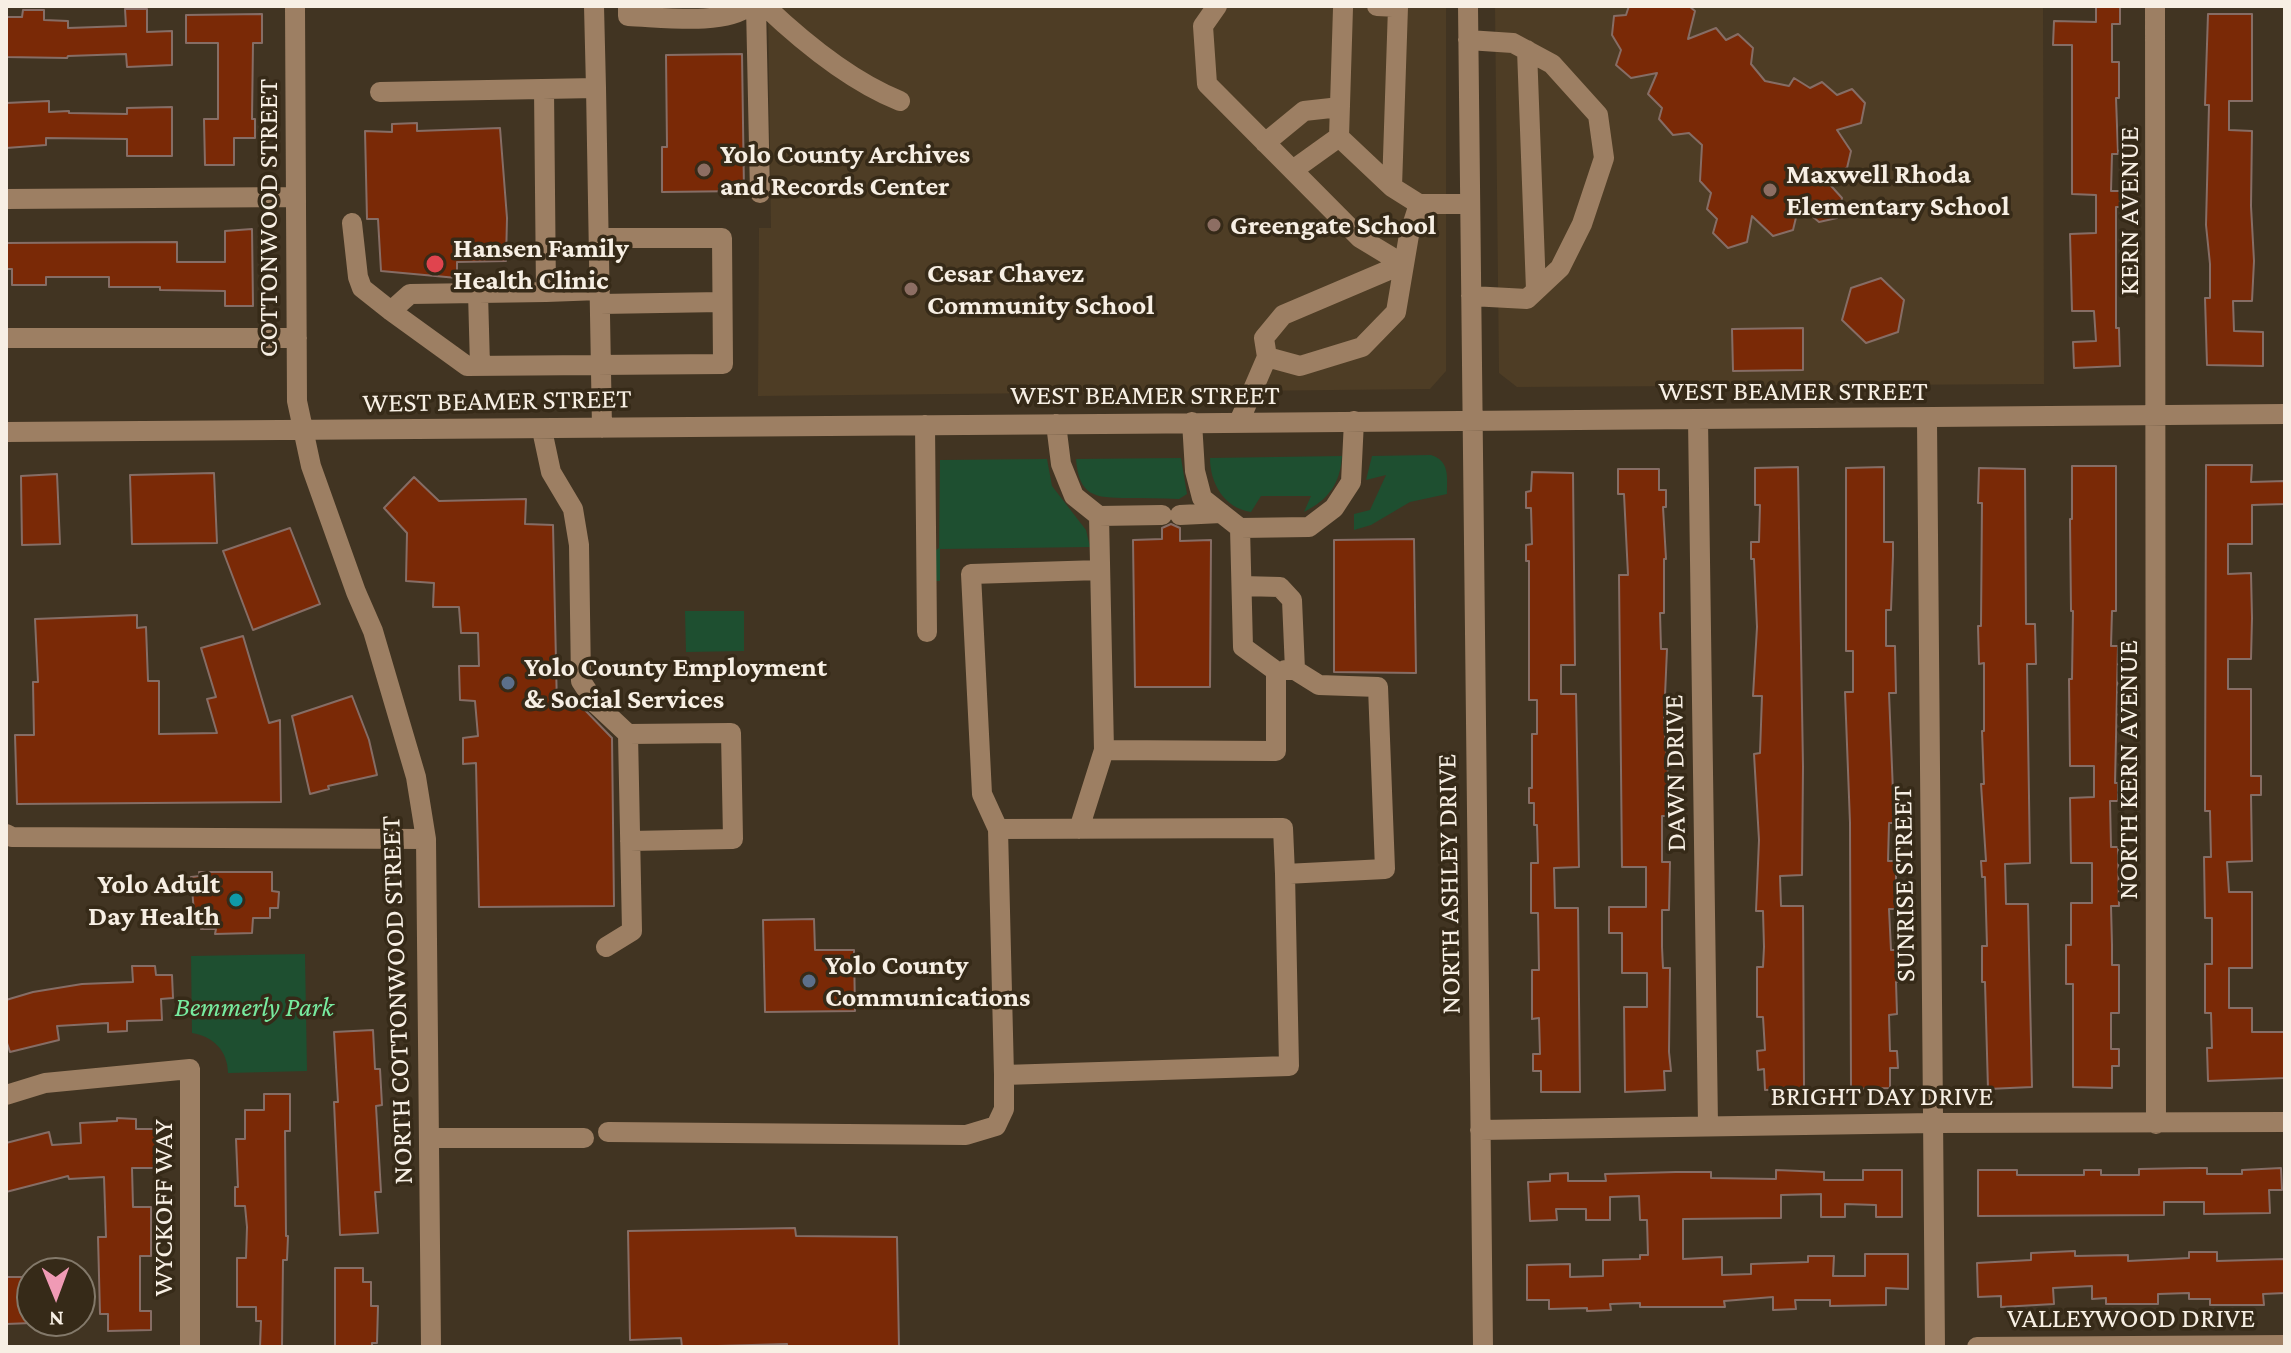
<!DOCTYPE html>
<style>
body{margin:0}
#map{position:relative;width:2291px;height:1353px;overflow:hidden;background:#413422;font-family:"Crimson Pro",serif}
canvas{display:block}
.frame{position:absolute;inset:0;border:8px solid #f7efe4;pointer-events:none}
.north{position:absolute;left:16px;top:1257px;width:80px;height:80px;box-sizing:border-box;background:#362a18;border:2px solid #83796a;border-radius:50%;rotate:179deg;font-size:22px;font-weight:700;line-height:32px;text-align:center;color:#f7efe4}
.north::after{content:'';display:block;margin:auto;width:28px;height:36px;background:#f09ab5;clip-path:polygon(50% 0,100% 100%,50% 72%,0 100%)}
</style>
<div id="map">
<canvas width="2291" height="1353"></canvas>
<div class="frame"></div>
<div class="north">N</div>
</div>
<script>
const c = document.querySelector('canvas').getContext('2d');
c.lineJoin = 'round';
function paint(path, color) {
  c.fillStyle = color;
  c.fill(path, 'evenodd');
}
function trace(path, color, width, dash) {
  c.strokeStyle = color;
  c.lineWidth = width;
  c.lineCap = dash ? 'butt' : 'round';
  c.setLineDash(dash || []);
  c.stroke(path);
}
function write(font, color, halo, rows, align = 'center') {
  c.font = font + ' "Crimson Pro",serif';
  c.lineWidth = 7;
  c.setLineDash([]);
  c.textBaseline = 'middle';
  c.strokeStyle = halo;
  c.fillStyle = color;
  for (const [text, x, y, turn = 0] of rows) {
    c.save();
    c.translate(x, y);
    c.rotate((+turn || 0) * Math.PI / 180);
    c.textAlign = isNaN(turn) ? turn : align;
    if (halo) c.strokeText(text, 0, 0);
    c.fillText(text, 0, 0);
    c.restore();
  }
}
const built = new Path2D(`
 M768,6H1446V371L1430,389L758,396L759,228H771Z
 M1495,6H2043L2044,384L1517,387L1499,373Z`);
const green = new Path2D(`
 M1431,455C1450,461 1447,477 1447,494L1410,502L1371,525L1354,530V514L1370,510L1386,475L1366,480L1372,456Z
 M1342,456C1340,484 1329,499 1304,512L1311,496H1261L1251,512C1224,508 1210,483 1210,458Z
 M1181,458L1187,494L1179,499C1162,498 1145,498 1128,498C1094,498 1079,496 1076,459Z
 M1047,459L1052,486L1086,530L1090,547L940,549V581H936V550L939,548L940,460Z
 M685,611H744V651L686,652Z
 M305,954L307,1071L228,1073C228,1051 213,1036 192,1033L191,956Z`);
const building = new Path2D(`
 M1629,6H1689L1695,11L1688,39L1716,28L1726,40L1738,34L1753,48L1751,64L1765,81L1789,86L1794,78L1810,88L1822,82L1837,95L1852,89L1865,103L1861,123L1837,130L1851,151L1847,168L1824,178L1842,198L1837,218L1819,222L1799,205L1793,230L1773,236L1752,216L1747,242L1728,248L1713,233L1717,219L1707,209L1711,193L1700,181L1702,145L1689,133L1673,135L1659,119L1662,108L1648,94L1657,73L1631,78L1616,65L1621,50L1612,35L1614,16L1626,15Z
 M2096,7H2120V24H2112V62H2119V98H2116L2118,154H2112L2111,191H2120V207H2116V328H2119L2120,366L2074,368L2073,342L2096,341L2094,311H2072L2070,234L2096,233V195L2072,194V45H2053L2054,21L2096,22Z
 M125,9H147V32L172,31V65L127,67L126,54L68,56L67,58L6,57V17H22L23,10H44V20L68,21V28L126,26Z
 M262,14V43H253L252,119H255V138H234V165H205L204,119H218V43H186V15Z
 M2208,14H2252V101H2229V130L2252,131L2251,206L2254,261L2252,301H2233L2234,331L2263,332V366L2207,365L2205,298H2210V264L2206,225L2209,105H2205Z
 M742,54L744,191L662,192V147H667L666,55Z
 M49,101V112L69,111V113L127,114V108L172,107V156H127V139L46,138V145L6,148V103Z
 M417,123V131L500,128L507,218L506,261L457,262V278L381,271L378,219H367L365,131L392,132V124Z
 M252,229L253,306H225V291L160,290V287H109V277H46V285H12V269H6V243L177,242V262H225V231Z
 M1881,278L1904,300L1898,332L1866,343L1842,320L1851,288Z
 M1803,328V370L1733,371L1732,329Z
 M2206,465H2252L2251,482L2285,481V504L2252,505V544H2228V574L2251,573L2252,618L2251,659H2228V689H2251V776H2261V795H2251L2252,861L2227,862L2229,892H2252V968H2229V1008H2252V1032H2285V1078L2208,1081L2207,1048H2212L2211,1013H2205V964H2212V918H2205L2204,857H2211L2210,811H2205Z
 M2072,466H2116V611H2112L2111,646H2118L2115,783H2118V801H2110L2111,847H2118L2119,906H2111L2112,945V965H2119V1013H2111V1049H2119V1066H2112V1088L2073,1087V984H2066V945H2071V903H2092V863H2071L2070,798L2094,797V766H2070L2069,679H2072L2073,611H2071L2070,519H2072Z
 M1798,467L1803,767L1802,875L1780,876L1781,906H1803L1804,1089L1765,1090L1764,1069L1758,1070L1757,1051L1765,1050L1763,1017H1757V967H1763L1764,947L1763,911H1756L1759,840L1754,754L1760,753L1762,696H1753L1757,627L1754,559H1751V542H1759L1760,505H1755V468Z
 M1884,467V542H1893V556L1891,610H1886V646H1895L1896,693H1889L1893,792V823H1889L1888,861H1896V909H1889L1891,950H1897L1898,982H1896L1897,1014L1889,1015L1890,1051H1897L1898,1068H1890V1088L1851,1089L1850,823L1845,692H1853V651H1846V468Z
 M1979,468L2025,469L2026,624H2035L2036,664H2027L2030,863L2005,864L2006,904H2028L2032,1087L1988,1089L1985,982H1982V946H1987L1985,877H1982L1981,861H1986L1981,784H1984L1982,731H1984V663L1979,664L1978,626H1981L1982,503H1978Z
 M1618,469H1659V490H1666V507H1663L1666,559H1664V613H1660L1661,649H1667L1664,719L1671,816H1662V862H1670L1669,910H1662V947L1663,968H1670L1669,1052L1671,1071H1664L1665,1090L1625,1092L1624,1007H1647V973H1622V933H1609V907H1646V867H1622L1619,575H1628L1624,494H1618Z
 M1532,472L1573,473L1575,665H1561V694H1576L1579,867L1554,868L1555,908H1578L1580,1092H1541V1071H1533V1054H1540L1539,1018L1532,1019V970H1539L1538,913H1531V863H1538L1537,825H1534V803H1529V788H1532V734H1537V700H1529V561H1526V545L1532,544L1531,508H1526V492L1531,491Z
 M214,473L217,543L132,544L130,475Z
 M57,474L60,544L22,545L21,476Z
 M414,477L439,501L526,499L525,524L553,525L557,708H583L612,738L614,906L479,907L476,763L463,764V738L478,736L475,701L460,700L459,666H479L478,633H461L459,607H433L434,583L406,581L407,533L384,508Z
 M1171,524L1180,528V541L1211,540L1210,687H1135L1133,540L1162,539V528Z
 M290,528L320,604L253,630L223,551Z
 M1414,539L1416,673L1334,672V540Z
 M137,615V628L146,627L148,681H159V734L217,733L207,699L216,697L201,648L243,636L269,723L280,720L281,802L17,804L15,735H34L33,682H38L35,619Z
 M352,696L369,740L377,775L328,786L329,789L310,794L292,716Z
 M199,872H272V891L279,892L278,908H270V918H253L252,933L215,934L216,929H201L199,914L194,912L191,877L200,876Z
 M814,919L815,950H854L855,1011L765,1012L763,920Z
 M132,966H155L156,975H172L173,998L161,999L162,1020L127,1021V1031L108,1032V1023L57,1026L59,1040L10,1052L6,1040V1000L33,992L82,984L133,982Z
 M373,1030L375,1069H380L382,1105L376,1106L381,1192H375L378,1233L340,1235L334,1102H338L334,1032Z
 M264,1094H290V1131H285L286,1236H288L287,1260H283L282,1347H260L261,1321H256V1307H237V1258H246L247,1227L245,1206H235V1187H238L236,1139H245V1110H264Z
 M117,1118L136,1119V1129H159V1168H132L133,1207H151V1256H140V1311H151V1330L108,1331V1314H100L98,1237H106L104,1177L69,1179L68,1176L6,1192V1143L49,1132L52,1145L81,1143L80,1123L117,1121Z
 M2191,1168H2207V1174H2242V1170L2281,1168L2282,1190H2269L2270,1213L2204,1214V1202H2164V1215L1978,1216V1170H2017V1175H2084V1170H2101V1175H2139V1169Z
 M1776,1170L1824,1172V1180H1863V1170H1902V1217H1876V1205L1845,1204V1217H1821V1194L1781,1195V1218L1683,1219V1259L1722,1257V1275L1751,1274V1264L1808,1262V1256H1834L1833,1276H1865V1254H1908V1289L1886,1288V1305L1830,1306V1300H1795L1796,1309L1773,1310V1297L1724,1301L1725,1307H1640V1303L1610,1304L1611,1310L1587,1311V1308L1549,1309V1300H1527V1265L1570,1264V1277L1603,1276V1260L1640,1259V1255H1648L1647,1220H1640L1639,1196L1610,1197V1220H1586V1209H1556L1557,1220L1530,1221L1528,1182L1550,1181V1174L1568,1173V1181H1606L1605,1174L1676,1172H1711V1178L1776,1179Z
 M795,1228L796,1236L897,1237L899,1347H787V1344L682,1347L681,1338L630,1340L628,1231Z
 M2075,1251V1256L2128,1255V1261L2189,1258V1252H2217V1261L2285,1259V1293L2263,1294L2264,1305H2210V1299H2189V1293L2158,1294V1304H2106V1298L2092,1299V1286L2053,1288L2054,1304L2001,1307V1296L1978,1297L1977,1263L2031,1260V1253Z
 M335,1268H363V1282H371V1306H378L377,1343H372V1347H335Z
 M6,1277H32V1323L6,1324Z`);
const minor = new Path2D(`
 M295,6L297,401L311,466L356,592L373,631L416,777L426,839L431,1347
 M594,6L596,88
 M628,6V16C661,17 724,26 749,6
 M756,6L760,193
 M765,6C804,43 850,81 900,101
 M1217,6L1203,26L1207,84L1360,238L1403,264L1283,315L1264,338L1267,357L1239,422
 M1468,6L1483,1347
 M2155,6L2156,1124
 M1343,8L1339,137L1392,187
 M1468,40L1513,43L1552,64L1598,115L1604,158L1582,224L1560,268L1527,299L1471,296
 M1527,50L1536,290
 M544,89L546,292L600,290
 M380,92L596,88L602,428
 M1265,143L1304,111L1340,107
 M1293,170L1339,137
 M6,199L296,197
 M1419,204H1470
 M352,223L358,277L362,288L391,311
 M546,292L410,294L391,311L467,366L723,364L722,238H599
 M478,293L480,366
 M600,304L722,302
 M6,338H297
 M1267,357L1300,366L1362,347L1396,312L1409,235L1419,204L1392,187L1398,7L1377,6
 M1698,419L1708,1125
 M1927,420L1935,1347
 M1056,424L1061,464L1074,496L1099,516L1104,750L1079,829
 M925,425L927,632
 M542,430L551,472L573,509L579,545L581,681L596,704L628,734L632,931L606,947
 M6,432C766,427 1525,421 2285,414
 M1180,515L1221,513
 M1099,516L1162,515
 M1240,528L1309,527L1334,508L1351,482L1354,421
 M1242,586L1280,587L1292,600L1295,670H1285
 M628,734L731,733L733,839L630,841
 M1104,750L1276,751V671L1243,647L1240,528L1202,498L1195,471L1192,422
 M998,829L982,794L971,574L1100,570
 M6,834L12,837L426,839
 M1285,874L1283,828L998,829L1004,1075L1289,1066L1285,874L1385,869L1378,687L1319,685L1295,670
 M6,1095L45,1083L190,1069V1347
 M1480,1130L1934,1123L2285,1122
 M608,1132L966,1135L996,1126L1004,1109V1075
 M430,1138H584
 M1977,1347L2285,1345`);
const markers = [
 [704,170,8,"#8d6e63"],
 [1770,190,8,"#8d6e63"],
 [1214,225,8,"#8d6e63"],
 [435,264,10,"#e0444e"],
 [911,289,8,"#8d6e63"],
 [508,683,8,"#5c6f8a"],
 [236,900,8,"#0f9aa8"],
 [809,981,8,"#5c6f8a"]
];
const poiNames = [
 ["Yolo County Archives",720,154],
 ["and Records Center",720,186],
 ["Maxwell Rhoda",1786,174],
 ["Elementary School",1786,206],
 ["Greengate School",1230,225],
 ["Hansen Family",453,248],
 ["Health Clinic",453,280],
 ["Cesar Chavez",927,273],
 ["Community School",927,305],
 ["Yolo County Employment",524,667],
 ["& Social Services",524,699],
 ["Yolo Adult",220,884,"right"],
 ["Day Health",220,916,"right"],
 ["Yolo County",825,965],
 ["Communications",825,997]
];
const streetNames = [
 ["KERN AVENUE",2129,211,-90],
 ["COTTONWOOD STREET",268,218,-90],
 ["WEST BEAMER STREET",1793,391],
 ["WEST BEAMER STREET",1145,395],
 ["WEST BEAMER STREET",497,401,-1],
 ["NORTH KERN AVENUE",2128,770,-90],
 ["DAWN DRIVE",1675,773,-91],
 ["NORTH ASHLEY DRIVE",1449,884,-91],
 ["SUNRISE STREET",1904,884,-91],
 ["NORTH COTTONWOOD STREET",397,1000,-92],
 ["BRIGHT DAY DRIVE",1882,1096],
 ["WYCKOFF WAY",163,1208,-90],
 ["VALLEYWOOD DRIVE",2131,1318]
];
const parkNames = [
 ["Bemmerly Park",254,1007]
];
paint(built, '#4e3d25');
paint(green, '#1e4f30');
paint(building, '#7a2906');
trace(building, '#866d65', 2);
trace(minor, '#9d7f63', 20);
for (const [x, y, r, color] of markers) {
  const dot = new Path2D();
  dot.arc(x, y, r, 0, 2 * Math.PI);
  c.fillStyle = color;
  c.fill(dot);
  trace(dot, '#362a18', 3);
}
write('bold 28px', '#f7efe4', '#362a18', poiNames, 'left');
write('28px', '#f7efe4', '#362a18', streetNames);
write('italic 28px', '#77eb9f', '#362a18', parkNames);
</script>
